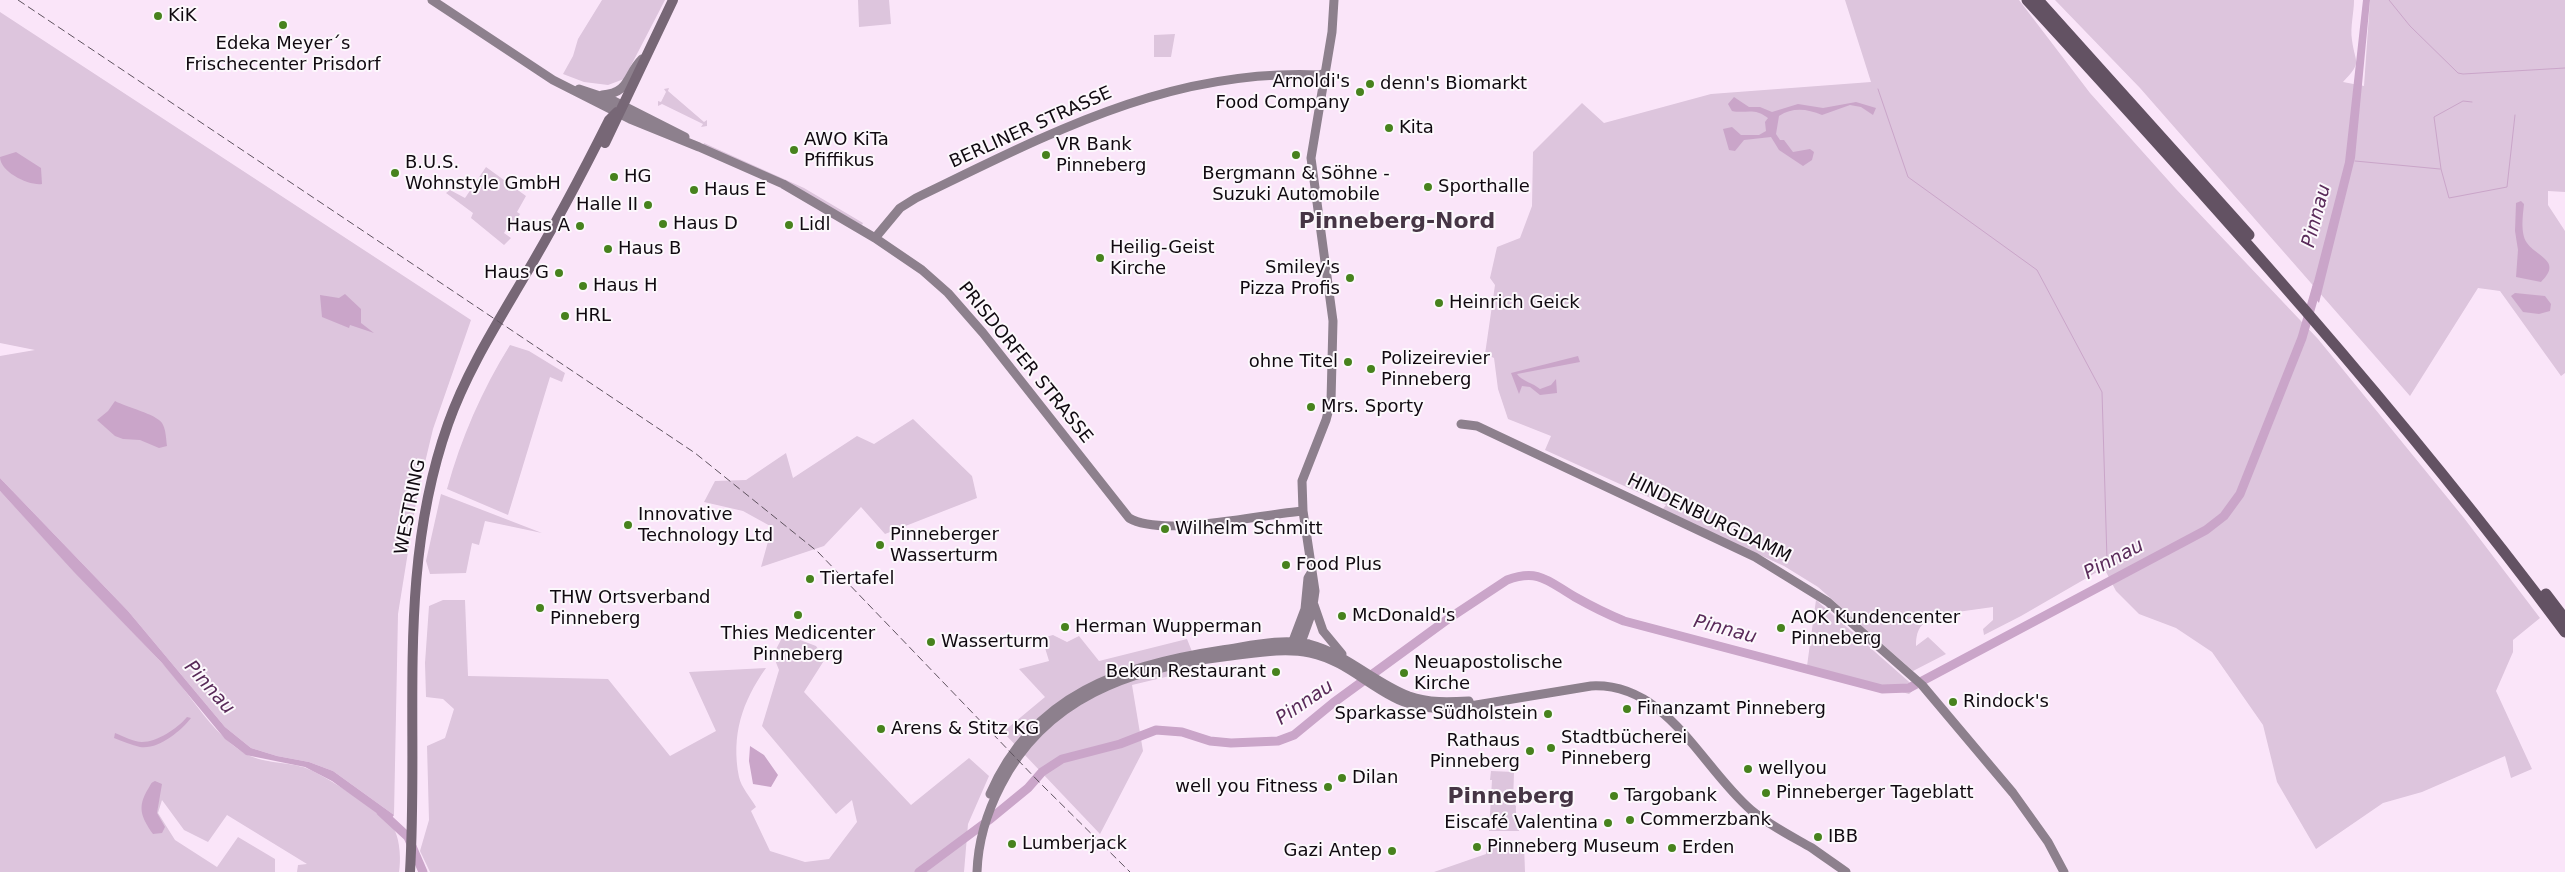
<!DOCTYPE html>
<meta charset="utf-8">
<style>
body{margin:0}
canvas{display:block;background:#fae5f9}
</style>
<canvas width="2565" height="872"></canvas>
<script>
const c = document.querySelector('canvas').getContext('2d');
c.lineJoin = 'round';
function paint(path, color) {
  c.fillStyle = color;
  c.fill(path, 'evenodd');
}
function trace(path, color, width, dash) {
  c.strokeStyle = color;
  c.lineWidth = width;
  c.lineCap = dash ? 'butt' : 'round';
  c.setLineDash(dash || []);
  c.stroke(path);
}
function write(font, color, halo, rows, align = 'center') {
  c.font = font + ' "DejaVu Sans",sans-serif';
  c.lineWidth = 4;
  c.setLineDash([]);
  c.textBaseline = 'middle';
  c.strokeStyle = halo;
  c.fillStyle = color;
  for (const [text, x, y, turn = 0] of rows) {
    c.save();
    c.translate(x, y);
    c.rotate((+turn || 0) * Math.PI / 180);
    c.textAlign = isNaN(turn) ? turn : align;
    if (halo) c.strokeText(text, 0, 0);
    c.fillText(text, 0, 0);
    c.restore();
  }
}
const green = new Path2D(`
 M602,0H665L624,79L608,85L584,82L563,74L573,56L578,39Z
 M858,0H889L891,24L859,27Z
 M1845,0H2019L2090,93L2176,189L2318,339L2464,518L2540,618L2513,640V652L2496,691L2532,769L2511,778L2505,756L2422,792L2383,803L2316,849L2277,782L2263,725L2212,652L2176,628L2139,614L2116,591L2104,568L2021,616L1984,635L1983,629L1993,620V607L1950,613L1944,620C1924,619 1916,625 1916,646L1928,637L1946,654L1913,671L1818,587L1784,566L1662,510L1666,505L1545,450L1551,436L1508,419L1498,389L1494,358L1485,354L1495,285L1490,278L1497,247L1520,238L1532,206L1533,152L1582,103L1604,123L1711,94L1871,82Z
 M2055,0H2354C2354,13 2350,27 2352,40C2355,64 2363,61 2343,82L2364,86L2370,0H2565V192L2548,191V205L2565,231V373L2561,376L2500,291L2478,288L2410,396L2140,88Z
 M0,12L471,320L433,429L417,496L398,614L394,815L333,771L309,762L277,756L251,748L225,727L128,611L0,478V356L35,350L0,343Z
 M1175,34L1171,57H1154V35Z
 M669,88L668,91L704,122L707,120V126L701,127L703,124L662,104L658,106V101L661,102L666,92L664,89Z
 M704,143L804,188L863,223L862,225L784,182L703,145Z
 M486,167L526,196L517,212L520,214L512,228L508,226L504,233L511,238L504,245L471,218L473,213L446,193L450,190L465,198Z
 M510,345L529,351L565,373L562,382L550,377L508,515L447,489C461,438 482,390 510,345Z
 M913,419L972,476L977,498L885,534L861,507L824,546L761,567L772,527L743,511L704,502L715,481L746,480L786,453L793,478L857,436L874,444Z
 M0,491C53,549 107,605 161,662C189,691 210,732 244,753C261,763 285,762 303,767C321,772 388,816 395,831C400,842 401,860 399,872H297L298,865L307,864L227,815L208,842L184,830L162,800L158,813L175,840L217,867L238,837L275,859V872H0Z
 M441,494L542,533L485,521L479,545L472,543L466,573L430,574L426,561Z
 M443,600H465L468,676L608,679L670,756L716,731L689,672L766,668C742,702 731,735 739,777C741,787 751,798 756,807L751,811L770,851L805,862L829,859L857,822L852,800L836,814L762,726L779,670L773,655L784,634L816,646L825,659L804,692L911,805L969,758L989,776L968,824L964,872H430L420,851L429,820L427,746L445,738L454,709L443,699L426,697L425,663L429,606Z
 M1816,600L1916,688L1909,694L1807,666Z
 M1053,635L1067,642L1079,636L1099,661L1187,639L1199,669L1132,685L1143,751L1100,834L1003,732L1045,697L1019,669L1049,661L1042,638Z
 M1491,771L1514,772L1513,803L1516,806C1515,815 1519,822 1519,831H1489L1492,780H1490Z
 M1487,844H1524L1525,872H1434L1486,854Z`);
const water = new Path2D(`
 M2363,0H2370L2355,158L2319,303L2311,293L2345,162Z
 M1734,97L1749,107H1760L1772,112L1798,104L1823,108L1856,102L1876,108L1873,115L1861,107L1850,105L1822,115C1807,109 1793,107 1779,116L1776,134L1780,140H1784L1793,152L1810,149L1814,152L1812,160L1803,166L1779,150L1771,137L1744,140L1735,151L1729,150L1723,129L1732,127L1741,135H1759L1766,131L1765,122L1768,118C1754,107 1746,114 1732,111L1728,104Z
 M16,152L41,168L42,184C29,186 0,172 0,157Z
 M2521,201L2524,204C2523,215 2520,233 2527,243C2537,257 2563,261 2541,282L2516,277L2518,250L2515,231L2516,203Z
 M2515,293L2545,296L2551,304L2550,311L2539,314L2523,312L2511,296Z
 M345,294L361,309V323L374,333L350,325L349,328L322,317L320,295L339,298Z
 M1578,356L1580,362L1517,374C1522,381 1533,383 1540,389L1551,385L1556,379L1557,393L1540,395L1530,387L1522,386L1519,394L1511,373Z
 M115,401C126,407 156,414 162,423C166,429 166,439 167,446L159,448L140,440L123,439L115,436L97,420L108,411Z
 M0,478L128,611L225,727L251,748L277,756L309,762L333,771L394,815L389,822L332,781L305,767L246,755L225,739L162,663L74,572L0,491Z
 M187,717L191,718C181,731 158,750 140,747C132,745 122,741 114,738L115,733C123,736 134,742 142,742C157,742 178,728 187,717Z
 M750,746L764,755L778,775L771,787L753,784L749,761Z
 M155,781L162,784L157,813L165,827L162,833L153,834C141,817 137,807 148,789C151,785 150,783 155,781Z`);
const stream = new Path2D(`
 M2389,0L2410,26L2458,73L2463,74L2565,68
 M1878,89L1908,177L2037,270L2102,392L2107,559
 M2472,102L2463,101L2434,117L2441,169L2449,198L2507,187L2515,115
 M2355,161L2440,169`);
const river = new Path2D(`
 M381,812L408,837L423,872
 M919,872L989,820L1028,788L1042,772L1062,759L1120,744L1156,730L1182,732L1210,741L1231,743L1278,741L1294,735L1333,703L1448,619L1507,580C1539,568 1549,582 1575,597C1591,606 1607,614 1624,621L1882,689L1909,688L2206,530L2224,516L2240,494L2302,338L2317,286`);
const secondary = new Path2D(`
 M432,0L553,80L630,119L699,147L783,184L875,238L922,270L948,293L983,333L1129,518C1163,538 1262,514 1303,511
 M579,89L612,100L685,137
 M602,95C630,93 626,75 642,59
 M875,238L900,208L916,198C1047,135 1169,68 1320,75L1325,73
 M1461,424L1477,426L1755,557L1828,602L1922,685L2013,793L2048,842L2064,872
 M1314,605L1323,631L1342,654
 M1291,646L1305,609L1308,578L1311,573
 M1298,651L1312,612L1315,591L1303,511L1302,481L1326,420L1331,401L1333,321L1311,158L1332,32L1334,0
 M990,794C1033,694 1122,665 1222,650C1250,646 1281,638 1309,644C1347,654 1373,682 1409,696C1429,703 1449,702 1469,701
 M977,872C978,842 987,812 1001,785C1045,698 1131,668 1223,657C1251,654 1282,647 1310,653C1343,660 1364,682 1393,697C1411,707 1431,709 1452,709L1591,686C1667,682 1701,767 1751,810C1769,825 1791,836 1812,848C1823,856 1835,864 1846,872`);
const primary = new Path2D(`
 M605,143L673,0
 M410,872C419,720 396,571 448,424C466,373 496,325 523,279C554,227 582,174 609,120L617,112`);
const highway = new Path2D(`
 M2027,0C2214,204 2400,410 2565,632
 M2038,0L2249,235
 M2546,594L2565,619`);
const rail = new Path2D(`
 M18,0L695,453L818,552L1040,783L1130,872`);
const markers = [
 [158,16,5,"#47821d"],
 [283,25,5,"#47821d"],
 [1370,84,5,"#47821d"],
 [1360,92,5,"#47821d"],
 [1389,128,5,"#47821d"],
 [794,150,5,"#47821d"],
 [1046,155,5,"#47821d"],
 [1296,155,5,"#47821d"],
 [395,173,5,"#47821d"],
 [614,177,5,"#47821d"],
 [1428,187,5,"#47821d"],
 [694,190,5,"#47821d"],
 [648,205,5,"#47821d"],
 [663,224,5,"#47821d"],
 [789,225,5,"#47821d"],
 [580,226,5,"#47821d"],
 [608,249,5,"#47821d"],
 [1100,258,5,"#47821d"],
 [559,273,5,"#47821d"],
 [1350,278,5,"#47821d"],
 [583,286,5,"#47821d"],
 [1439,303,5,"#47821d"],
 [565,316,5,"#47821d"],
 [1348,362,5,"#47821d"],
 [1371,369,5,"#47821d"],
 [1311,407,5,"#47821d"],
 [628,525,5,"#47821d"],
 [1165,529,5,"#47821d"],
 [880,545,5,"#47821d"],
 [1286,565,5,"#47821d"],
 [810,579,5,"#47821d"],
 [540,608,5,"#47821d"],
 [798,615,5,"#47821d"],
 [1342,616,5,"#47821d"],
 [1065,627,5,"#47821d"],
 [1781,628,5,"#47821d"],
 [931,642,5,"#47821d"],
 [1276,672,5,"#47821d"],
 [1404,673,5,"#47821d"],
 [1953,702,5,"#47821d"],
 [1627,709,5,"#47821d"],
 [1548,714,5,"#47821d"],
 [881,729,5,"#47821d"],
 [1551,748,5,"#47821d"],
 [1530,751,5,"#47821d"],
 [1748,769,5,"#47821d"],
 [1342,778,5,"#47821d"],
 [1328,787,5,"#47821d"],
 [1766,793,5,"#47821d"],
 [1614,796,5,"#47821d"],
 [1630,820,5,"#47821d"],
 [1608,823,5,"#47821d"],
 [1818,837,5,"#47821d"],
 [1012,844,5,"#47821d"],
 [1477,847,5,"#47821d"],
 [1672,848,5,"#47821d"],
 [1392,851,5,"#47821d"]
];
const poiNames = [
 ["KiK",168,16],
 ["Edeka Meyer´s",283,44,"center"],
 ["Frischecenter Prisdorf",283,65,"center"],
 ["Arnoldi's",1350,82,"right"],
 ["Food Company",1350,103,"right"],
 ["denn's Biomarkt",1380,84],
 ["Kita",1399,128],
 ["AWO KiTa",804,140],
 ["Pfiffikus",804,161],
 ["VR Bank",1056,145],
 ["Pinneberg",1056,166],
 ["B.U.S.",405,163],
 ["Wohnstyle GmbH",405,184],
 ["Bergmann & Söhne -",1296,174,"center"],
 ["Suzuki Automobile",1296,195,"center"],
 ["HG",624,177],
 ["Sporthalle",1438,187],
 ["Haus E",704,190],
 ["Halle II",638,205,"right"],
 ["Haus D",673,224],
 ["Lidl",799,225],
 ["Haus A",570,226,"right"],
 ["Heilig-Geist",1110,248],
 ["Kirche",1110,269],
 ["Haus B",618,249],
 ["Smiley's",1340,268,"right"],
 ["Pizza Profis",1340,289,"right"],
 ["Haus G",549,273,"right"],
 ["Haus H",593,286],
 ["Heinrich Geick",1449,303],
 ["HRL",575,316],
 ["Polizeirevier",1381,359],
 ["Pinneberg",1381,380],
 ["ohne Titel",1338,362,"right"],
 ["Mrs. Sporty",1321,407],
 ["Innovative",638,515],
 ["Technology Ltd",638,536],
 ["Wilhelm Schmitt",1175,529],
 ["Pinneberger",890,535],
 ["Wasserturm",890,556],
 ["Food Plus",1296,565],
 ["Tiertafel",820,579],
 ["THW Ortsverband",550,598],
 ["Pinneberg",550,619],
 ["McDonald's",1352,616],
 ["AOK Kundencenter",1791,618],
 ["Pinneberg",1791,639],
 ["Herman Wupperman",1075,627],
 ["Thies Medicenter",798,634,"center"],
 ["Pinneberg",798,655,"center"],
 ["Wasserturm",941,642],
 ["Neuapostolische",1414,663],
 ["Kirche",1414,684],
 ["Bekun Restaurant",1266,672,"right"],
 ["Rindock's",1963,702],
 ["Finanzamt Pinneberg",1637,709],
 ["Sparkasse Südholstein",1538,714,"right"],
 ["Arens & Stitz KG",891,729],
 ["Stadtbücherei",1561,738],
 ["Pinneberg",1561,759],
 ["Rathaus",1520,741,"right"],
 ["Pinneberg",1520,762,"right"],
 ["wellyou",1758,769],
 ["Dilan",1352,778],
 ["well you Fitness",1318,787,"right"],
 ["Pinneberger Tageblatt",1776,793],
 ["Targobank",1624,796],
 ["Commerzbank",1640,820],
 ["Eiscafé Valentina",1598,823,"right"],
 ["IBB",1828,837],
 ["Lumberjack",1022,844],
 ["Pinneberg Museum",1487,847],
 ["Erden",1682,848],
 ["Gazi Antep",1382,851,"right"]
];
const streetNames = [
 ["BERLINER STRASSE",1031,128,-24],
 ["PRISDORFER STRASSE",1025,363,51],
 ["WESTRING",411,507,-79],
 ["HINDENBURGDAMM",1709,519,26]
];
const waterNames = [
 ["Pinnau",2317,216,-75],
 ["Pinnau",2114,560,-28],
 ["Pinnau",1725,630,15],
 ["Pinnau",209,688,48],
 ["Pinnau",1305,703,-34]
];
const districtNames = [
 ["Pinneberg-Nord",1397,222],
 ["Pinneberg",1511,797]
];
paint(green, '#ddc5dd');
paint(water, '#caa5c9');
trace(stream, '#caa5c9', 1);
trace(river, '#caa5c9', 9);
trace(secondary, '#8d808d', 9);
trace(primary, '#776776', 10);
trace(highway, '#635263', 11);
trace(rail, '#5e525e', 1, [8, 4]);
for (const [x, y, r, color] of markers) {
  const dot = new Path2D();
  dot.arc(x, y, r, 0, 2 * Math.PI);
  c.fillStyle = color;
  c.fill(dot);
  trace(dot, '#fcf8fc', 2);
}
write('18px', '#100910', '#fcf8fc', poiNames, 'left');
write('18px', '#100910', '#fcf8fc', streetNames);
write('italic 19px', '#592a59', '#fcf8fc', waterNames);
write('bold 22px', '#463545', '#fcf8fc', districtNames);
</script>
